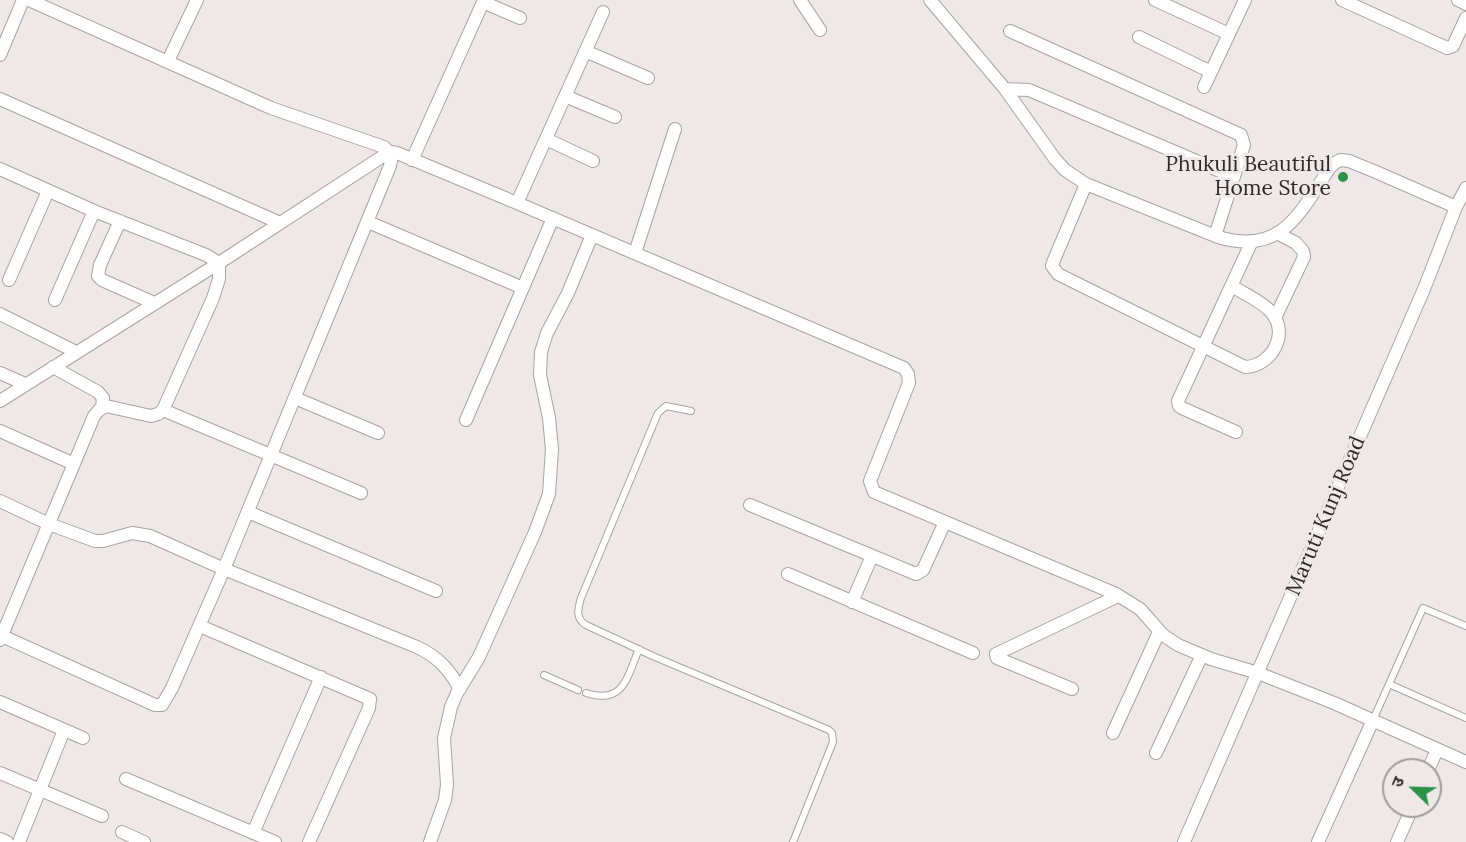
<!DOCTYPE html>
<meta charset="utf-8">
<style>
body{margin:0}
#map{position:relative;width:1466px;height:842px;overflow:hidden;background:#eee8e8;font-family:Lora,"Noto Sans Devanagari",serif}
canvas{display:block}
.north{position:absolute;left:1382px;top:758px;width:60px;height:60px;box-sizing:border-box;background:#eee8e8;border:2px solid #a19c9c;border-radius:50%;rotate:293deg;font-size:16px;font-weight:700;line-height:24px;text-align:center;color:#2d2b2a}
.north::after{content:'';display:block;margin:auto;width:21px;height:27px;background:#2b9248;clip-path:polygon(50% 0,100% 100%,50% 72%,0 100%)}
</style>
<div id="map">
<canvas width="1466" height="842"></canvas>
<div class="north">उ</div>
</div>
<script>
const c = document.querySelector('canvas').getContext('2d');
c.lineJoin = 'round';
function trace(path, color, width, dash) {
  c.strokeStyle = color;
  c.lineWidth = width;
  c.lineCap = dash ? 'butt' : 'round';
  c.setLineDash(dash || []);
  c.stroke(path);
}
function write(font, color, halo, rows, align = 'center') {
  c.font = font + ' Lora,serif';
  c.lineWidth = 6;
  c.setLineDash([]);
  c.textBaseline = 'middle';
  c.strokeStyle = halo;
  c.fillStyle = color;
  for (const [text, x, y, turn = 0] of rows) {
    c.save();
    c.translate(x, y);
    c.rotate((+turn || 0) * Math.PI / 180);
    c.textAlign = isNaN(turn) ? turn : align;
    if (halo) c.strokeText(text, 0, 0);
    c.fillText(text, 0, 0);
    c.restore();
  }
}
const service = new Path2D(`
 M691,411L666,406L658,413L581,598C578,609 575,618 586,625L655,657L829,730L832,733L833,742L793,842
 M544,675L578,690
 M1389,684L1466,718
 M586,693C624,705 627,677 639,649
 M1373,720L1423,608L1466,626`);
const minor = new Path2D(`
 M800,0L820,30
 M930,0L1005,89L1055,159L1065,170L1086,184L1218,237C1275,254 1295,222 1322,180C1327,172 1331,163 1341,160L1349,161L1376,172L1456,207
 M1155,0L1229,34
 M1342,0L1447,48L1453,46L1466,18
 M1458,0L1466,4
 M483,2L520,18
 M1010,31L1241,135L1244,145L1215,236
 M1139,37L1211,72
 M585,51L648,78
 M0,55L23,0
 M168,61L197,0
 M1204,87L1245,0
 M1005,89L1029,90L1234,177
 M565,96L615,117
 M0,99L280,223
 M546,139L593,161
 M412,160L484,0
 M0,169L94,211L206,255L219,263V279L213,298L163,410L158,414L151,416L106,406L99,410L94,416L0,640
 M1086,184L1054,260L1052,266L1058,274L1245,367C1272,366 1290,333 1271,312C1262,301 1244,294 1232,286
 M517,203L603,12
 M120,221L100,265L98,276L102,280L154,303
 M368,222L523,288
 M635,253L675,129
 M9,280L48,191
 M55,300L94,211
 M0,314L76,352
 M1275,318L1304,257L1303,251L1296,243L1277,233
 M53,367L98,392L103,398L102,407
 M0,373L25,384
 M295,398L378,433
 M0,401L219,263L380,158L391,152L397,153L517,203L904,368L908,374L909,383L870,481L874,492L1116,594L1140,609L1163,635L1178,645L1211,659L1258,673L1334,703L1466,762
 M163,410L361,493
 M466,420L553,218
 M0,431L74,464
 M1236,432L1182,408L1179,406L1178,401L1252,241
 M0,501L49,524L95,541H103L132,533L150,536L224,569L417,647C438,657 449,669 460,689
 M750,505L916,574L923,570L945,522
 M248,512L436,591
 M788,574L973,653
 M852,602L872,556
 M200,626L370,699L369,708L309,842
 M2,636L155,705H162L172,688L224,569L390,166L392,155L384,147L271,108L29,0
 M1072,689L997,658L996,654L1118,596
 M0,702L83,738
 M1113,733L1159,632
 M1156,753L1202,655
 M1428,770L1437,750
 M0,773L102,816
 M126,779L275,842
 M122,832L144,842
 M253,833L321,677
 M0,839L7,842
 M19,842L64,730
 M430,842L445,800L447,785L444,738L451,707L457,693L479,657L535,532L549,494L552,449L549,418L540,375L541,352L547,333L568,293L592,235
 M1184,842L1424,289L1456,207L1466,188
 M1318,842L1373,720
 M1397,842L1413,806`);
const markers = [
 [1343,177,6,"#2b9248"]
];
const poiNames = [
 ["Phukuli Beautiful",1331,165],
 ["Home Store",1331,189]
];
const streetNames = [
 ["Maruti Kunj Road",1326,516,-67]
];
trace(service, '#a8a3a2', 8);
trace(minor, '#a8a3a2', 14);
trace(service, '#fff', 6);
trace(minor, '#fff', 12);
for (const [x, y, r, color] of markers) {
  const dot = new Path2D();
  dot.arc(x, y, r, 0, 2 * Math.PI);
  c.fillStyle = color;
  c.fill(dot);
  trace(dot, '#eee8e8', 2);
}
write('21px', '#2d2b2a', '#eee8e8', poiNames, 'right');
write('21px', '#2d2b2a', '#eee8e8', streetNames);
</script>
